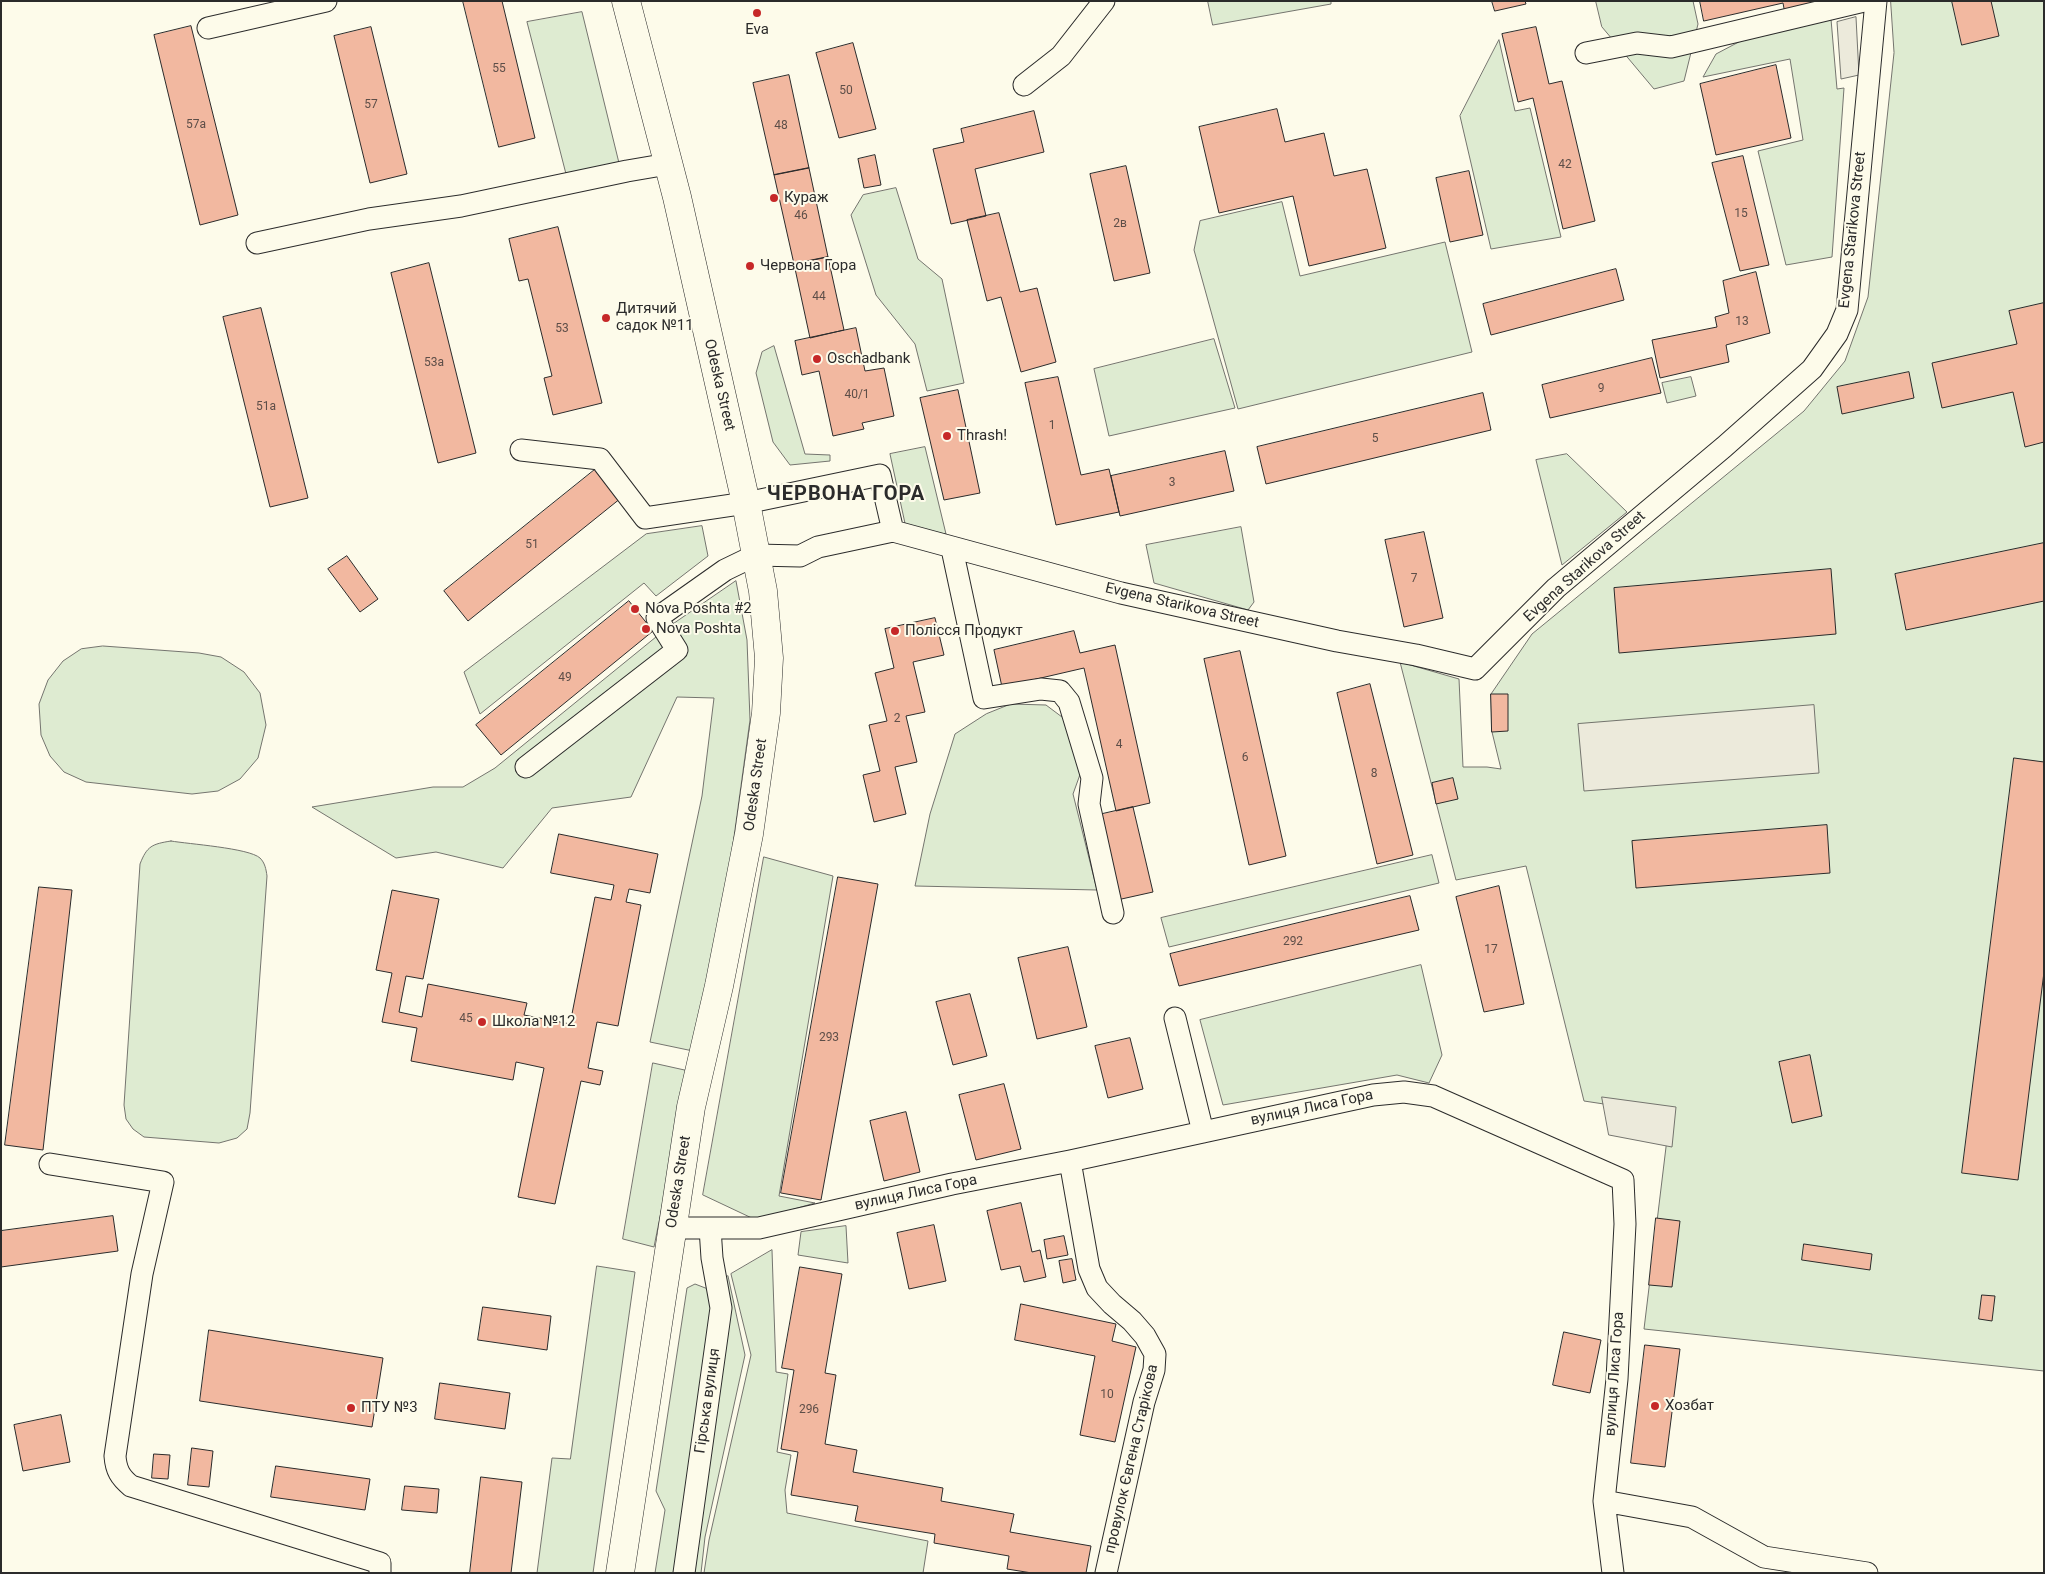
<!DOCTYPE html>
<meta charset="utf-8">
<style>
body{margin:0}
#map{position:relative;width:2045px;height:1574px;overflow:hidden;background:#fdfbea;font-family:Roboto,sans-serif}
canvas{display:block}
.frame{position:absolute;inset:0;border:2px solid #2b2b2b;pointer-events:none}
</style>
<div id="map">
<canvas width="2045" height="1574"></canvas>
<div class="frame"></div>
</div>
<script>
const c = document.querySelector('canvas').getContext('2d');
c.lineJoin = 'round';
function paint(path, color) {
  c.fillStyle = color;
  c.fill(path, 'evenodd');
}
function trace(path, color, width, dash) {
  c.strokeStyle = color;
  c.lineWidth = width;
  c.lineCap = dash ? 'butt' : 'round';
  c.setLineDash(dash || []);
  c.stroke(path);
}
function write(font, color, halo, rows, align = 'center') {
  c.font = font + ' Roboto,sans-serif';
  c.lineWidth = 4;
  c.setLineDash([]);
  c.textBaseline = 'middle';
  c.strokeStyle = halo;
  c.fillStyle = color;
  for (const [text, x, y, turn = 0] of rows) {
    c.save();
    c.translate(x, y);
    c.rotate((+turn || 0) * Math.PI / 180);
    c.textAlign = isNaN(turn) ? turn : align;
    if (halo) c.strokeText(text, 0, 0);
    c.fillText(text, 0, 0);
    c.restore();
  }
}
const green = new Path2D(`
 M1208,1H1331V4L1213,25Z
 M1596,1H1693L1698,24L1684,81L1654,89L1602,27Z
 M1891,1H2044V1371L1644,1329L1670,1114L1584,1101L1526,866L1456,880L1400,662L1459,679L1463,767H1487L1501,769L1492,732L1491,694L1532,634L1804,411L1845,361L1868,297L1894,53Z
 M582,12L619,163L566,174L527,22Z
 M1831,19L1837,89L1844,88L1832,257L1786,265L1758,151L1803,140L1790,59L1703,77L1716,54L1752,35Z
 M1499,40L1515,111L1530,108L1561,237L1491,249L1460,116Z
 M896,188L918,259L942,279L964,383L927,391L915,344L876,295L851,215L863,195Z
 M1282,202L1300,276L1445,242L1472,352L1238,409L1194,250L1200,221Z
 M1214,339L1235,408L1109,436L1094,369Z
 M774,346L805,454L830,455V461L790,465L773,442L756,373L762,352Z
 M1691,377L1696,396L1667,403L1662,383Z
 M925,447L946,534L906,528L890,454Z
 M1567,454L1627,512L1562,565L1536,460Z
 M702,526L708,556L656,596L644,583L480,714L464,672L646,534Z
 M1241,527L1254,602L1248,610L1154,583L1146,545Z
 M736,581L747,640L750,720L730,866L693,1051L650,1042L702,796L714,698L677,697L631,797L552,808L503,868L436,852L396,858L312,807L433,787H463L495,768L667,628Z
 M103,646L199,653L221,657L244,672L260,693L266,725L258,758L240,779L218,791L192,794L86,782L64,772L50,756L41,735L39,704L48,680L63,661L81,649Z
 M1011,704L1046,705L1066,720L1082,769L1073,794L1097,890L915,886L930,814L955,734L986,714Z
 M171,841C188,844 249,848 260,858C265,863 266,869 267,876L250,1113L247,1129L237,1138L219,1143L144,1137L133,1129L126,1119L124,1105L140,864C147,846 152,844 171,841Z
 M1432,855L1439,883L1169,947L1161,918Z
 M764,857L833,876L779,1196L815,1203L756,1220L703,1195Z
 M1421,965L1442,1055L1429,1083L1397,1075L1223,1105L1200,1020Z
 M653,1063L689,1071L654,1247L623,1239Z
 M846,1226L848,1263L798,1255L801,1232Z
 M772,1250L776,1372L788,1374L777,1452L791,1455L785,1490L787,1513L928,1541L923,1573H704L709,1540L751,1355L731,1274Z
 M597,1266L635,1272L593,1573H537L552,1458L570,1459Z
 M728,1276L745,1355L705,1537L701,1573H655L665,1510L656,1491L687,1288L695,1284L708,1289Z`);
const parking = new Path2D(`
 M1856,17L1859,75L1841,79L1837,22Z
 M1814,705L1819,773L1584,791L1578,724Z
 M1602,1097L1676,1107L1672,1147L1609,1135Z`);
const building = new Path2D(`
 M463,1H502L535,138L499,147Z
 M1492,1H1525L1526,4L1495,11Z
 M1700,1H1839L1785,14L1783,3L1704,21Z
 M1952,1H1991L1999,36L1962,45Z
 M191,26L238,215L200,225L154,35Z
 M371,27L407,174L370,183L334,36Z
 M1536,27L1549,84L1562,81L1595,221L1563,229L1533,98L1518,102L1502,34Z
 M853,43L876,129L839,138L816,53Z
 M1776,65L1791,138L1716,155L1700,84Z
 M789,75L809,168L774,175L753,83Z
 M1277,109L1285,142L1324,133L1334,176L1367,169L1386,248L1309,266L1293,196L1219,213L1199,127Z
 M1034,111L1044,152L975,169L986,216L951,224L933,149L964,142L961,129Z
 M875,155L881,185L864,188L858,159Z
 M1743,156L1769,265L1740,271L1712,163Z
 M1126,166L1150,273L1114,281L1090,174Z
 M809,168L828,257L794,264L774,175Z
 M1469,171L1483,235L1450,242L1436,178Z
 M999,213L1020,292L1037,288L1056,362L1021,372L1001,297L987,301L967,220Z
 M558,227L602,403L553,415L544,378L552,376L528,279L519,281L509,239Z
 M828,257L844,330L810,338L794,264Z
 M429,263L476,453L438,463L391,273Z
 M1616,269L1624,300L1491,335L1483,304Z
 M1756,272L1770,333L1726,345L1729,362L1660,378L1652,340L1717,327L1715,317L1729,313L1723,281Z
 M2044,303V442L2025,447L2013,392L1942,408L1932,363L2017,344L2009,311Z
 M261,308L308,498L270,507L223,317Z
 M856,328L865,371L884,368L894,416L862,423L864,429L833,436L819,371L802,375L795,341Z
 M1652,358L1661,393L1550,418L1542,385Z
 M1909,372L1914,398L1842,414L1837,387Z
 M1058,377L1081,475L1109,469L1119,512L1056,525L1025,383Z
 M958,390L980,493L944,500L920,398Z
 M1483,393L1491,430L1266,484L1257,447Z
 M1225,451L1234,491L1120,516L1111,476Z
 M597,468L621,498L468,621L444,591Z
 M1424,532L1443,618L1404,627L1385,540Z
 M2044,543V601L1906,630L1895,574Z
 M347,556L378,599L360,612L328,569Z
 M1831,569L1836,634L1619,653L1614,588Z
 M629,601L653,631L501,755L476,725Z
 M935,618L944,655L913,662L925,712L906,716L917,762L895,767L906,814L874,822L863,775L880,771L869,725L887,721L875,673L894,668L885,629Z
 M1074,631L1080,653L1115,645L1150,803L1116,811L1084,668L1002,687L994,650Z
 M1240,651L1286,856L1249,865L1204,659Z
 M1370,684L1413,855L1377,864L1337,693Z
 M1491,694H1508V731L1492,732Z
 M2014,758L2044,762V972L2018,1180L1962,1173Z
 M1453,778L1458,799L1436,804L1432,783Z
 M1133,807L1153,892L1117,900L1098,815Z
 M1827,825L1830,873L1636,888L1632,841Z
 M559,834L658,854L650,893L629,889L626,902L641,905L618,1026L597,1022L588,1068L603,1071L600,1085L581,1081L555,1204L518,1197L544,1068L516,1062L513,1080L411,1061L417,1028L382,1022L392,973L376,970L392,890L439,899L423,979L406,976L399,1012L422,1017L428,984L527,1003L524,1015L570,1024L595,897L611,900L614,885L551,873Z
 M838,877L878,884L821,1200L781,1193Z
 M1499,886L1524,1004L1484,1012L1456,897Z
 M39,887L72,890L43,1150L5,1145Z
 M1410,896L1419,930L1179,986L1170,954Z
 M1068,947L1087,1027L1037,1039L1018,958Z
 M970,994L987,1056L953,1065L936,1002Z
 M1130,1038L1143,1089L1108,1098L1095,1046Z
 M1810,1055L1822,1116L1792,1123L1779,1062Z
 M1004,1084L1021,1149L976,1160L959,1095Z
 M906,1112L920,1172L884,1181L870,1121Z
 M1021,1203L1032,1252L1040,1250L1046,1277L1024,1282L1020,1266L1001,1270L987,1211Z
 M113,1216L118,1251L1,1267V1231Z
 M1656,1218L1680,1221L1672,1287L1649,1285Z
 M934,1225L946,1281L909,1289L897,1233Z
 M1064,1236L1068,1255L1047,1259L1044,1240Z
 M1804,1244L1872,1254L1870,1270L1802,1260Z
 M1072,1259L1076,1280L1063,1283L1059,1261Z
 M800,1267L842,1274L825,1373L836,1375L825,1444L857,1450L853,1472L943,1488L941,1501L1014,1514L1010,1532L1091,1546L1086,1573H1032L1007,1569L1009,1556L934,1543L935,1534L855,1521L858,1506L791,1495L798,1452L781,1449L794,1370L782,1368Z
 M1982,1295L1995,1296L1992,1321L1979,1319Z
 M1021,1304L1116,1324L1112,1341L1136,1347L1115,1442L1080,1435L1095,1356L1015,1340Z
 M483,1307L551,1316L547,1350L478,1340Z
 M209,1330L383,1358L372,1427L200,1401Z
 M1564,1332L1601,1340L1590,1393L1553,1385Z
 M1645,1345L1680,1349L1665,1467L1631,1463Z
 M440,1383L510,1393L505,1429L435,1419Z
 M61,1415L70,1462L23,1471L14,1425Z
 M192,1448L213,1451L209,1487L188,1485Z
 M154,1454L170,1455L168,1479L152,1478Z
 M276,1466L370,1479L365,1510L271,1497Z
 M481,1477L522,1482L511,1573H470Z
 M405,1486L439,1489L437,1513L402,1510Z`);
const minor = new Path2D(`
 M208,28L326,1
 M1586,53L1637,43L1671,47L1864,1
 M1024,85L1061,56L1104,1
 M257,243L369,219L461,206L627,171L668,164
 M521,450L600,459L645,518L746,503L880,475L893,531
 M952,549L984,698L1041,689L1060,691L1069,702L1092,778L1089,804L1113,913
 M526,767L677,650L657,618L725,570L756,555L800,556L818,547L893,531L1121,593L1337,641L1416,655L1475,669L1556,588L1724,447L1812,369L1837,334L1847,310L1876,1
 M1175,1018L1203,1132
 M1070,1161L1089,1269L1097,1288L1112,1304L1132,1321L1145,1336L1155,1354L1154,1370L1144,1402L1106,1573
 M50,1164L163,1182L142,1274L115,1456C116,1470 120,1477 131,1486L380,1563V1573
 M672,1228H759L952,1184L1070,1161L1373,1095L1404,1092L1433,1096L1623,1180L1625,1224L1617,1379L1604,1501L1613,1573
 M1604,1501L1692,1517L1764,1557L1867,1573
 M684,1573L721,1308L712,1258L710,1228`);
const major = new Path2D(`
 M620,1573L691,1107L719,986L749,834L766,713L769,658L763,591L746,503L677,197L626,1`);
const markers = [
 [757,13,5,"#c62828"],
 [774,198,5,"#c62828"],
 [750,266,5,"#c62828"],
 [606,318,5,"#c62828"],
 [817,359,5,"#c62828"],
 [947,436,5,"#c62828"],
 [635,609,5,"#c62828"],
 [646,629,5,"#c62828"],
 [895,631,5,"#c62828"],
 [482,1022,5,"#c62828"],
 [1655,1406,5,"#c62828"],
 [351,1408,5,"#c62828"]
];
const numberNames = [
 ["55",499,69],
 ["50",846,91],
 ["57",371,105],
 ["57а",196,125],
 ["48",781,126],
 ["42",1565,165],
 ["15",1741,214],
 ["46",801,216],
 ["2в",1120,224],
 ["44",819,297],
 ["13",1742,322],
 ["53",562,329],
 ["53а",434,363],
 ["9",1601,389],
 ["40/1",857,395],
 ["51а",266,407],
 ["1",1052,426],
 ["5",1375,439],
 ["3",1172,483],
 ["51",532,545],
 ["7",1414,579],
 ["49",565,678],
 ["2",897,719],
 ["4",1119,745],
 ["6",1245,758],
 ["8",1374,774],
 ["292",1293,942],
 ["17",1491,950],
 ["45",466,1019],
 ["293",829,1038],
 ["10",1107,1395],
 ["296",809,1410]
];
const poiNames = [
 ["Eva",757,30,"center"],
 ["Кураж",784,198],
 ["Червона Гора",760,266],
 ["Дитячий",616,309],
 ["садок №11",616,326],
 ["Oschadbank",827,359],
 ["Thrash!",957,436],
 ["Nova Poshta #2",645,609],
 ["Nova Poshta",656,629],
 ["Полісся Продукт",905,631],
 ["Школа №12",492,1022],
 ["Хозбат",1665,1406],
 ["ПТУ №3",361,1408]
];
const streetNames = [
 ["Evgena Starikova Street",1853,230,-84],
 ["Odeska Street",719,385,77],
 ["Evgena Starikova Street",1585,567,-42],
 ["Evgena Starikova Street",1182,606,13],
 ["Odeska Street",756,785,-82],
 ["вулиця Лиса Гора",1312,1108,-12],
 ["Odeska Street",679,1182,-81],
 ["вулиця Лиса Гора",916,1193,-12],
 ["вулиця Лиса Гора",1615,1374,-86],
 ["Гірська вулиця",708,1401,-82],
 ["провулок Євгена Старікова",1132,1459,-77]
];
const districtNames = [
 ["ЧЕРВОНА ГОРА",846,495]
];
paint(green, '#deebd1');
trace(green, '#74746e', 1);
paint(parking, '#eceadb');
trace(parking, '#74746e', 1);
paint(building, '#f2b8a0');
trace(building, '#2b2b2b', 1);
trace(minor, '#2b2b2b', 23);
trace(major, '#2b2b2b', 29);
trace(minor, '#fdfbea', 21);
trace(major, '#fdfbea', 28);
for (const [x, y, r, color] of markers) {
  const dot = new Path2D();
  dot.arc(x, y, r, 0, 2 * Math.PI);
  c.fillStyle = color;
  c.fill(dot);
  trace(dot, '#fdfbea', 2);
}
write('12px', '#5d4e48', null, numberNames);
write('15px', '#2b2b2b', '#fdfbea', poiNames, 'left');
write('15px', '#2b2b2b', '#fdfbea', streetNames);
c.letterSpacing = '1px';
write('bold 20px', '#2b2b2b', '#fdfbea', districtNames);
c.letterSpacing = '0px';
</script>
